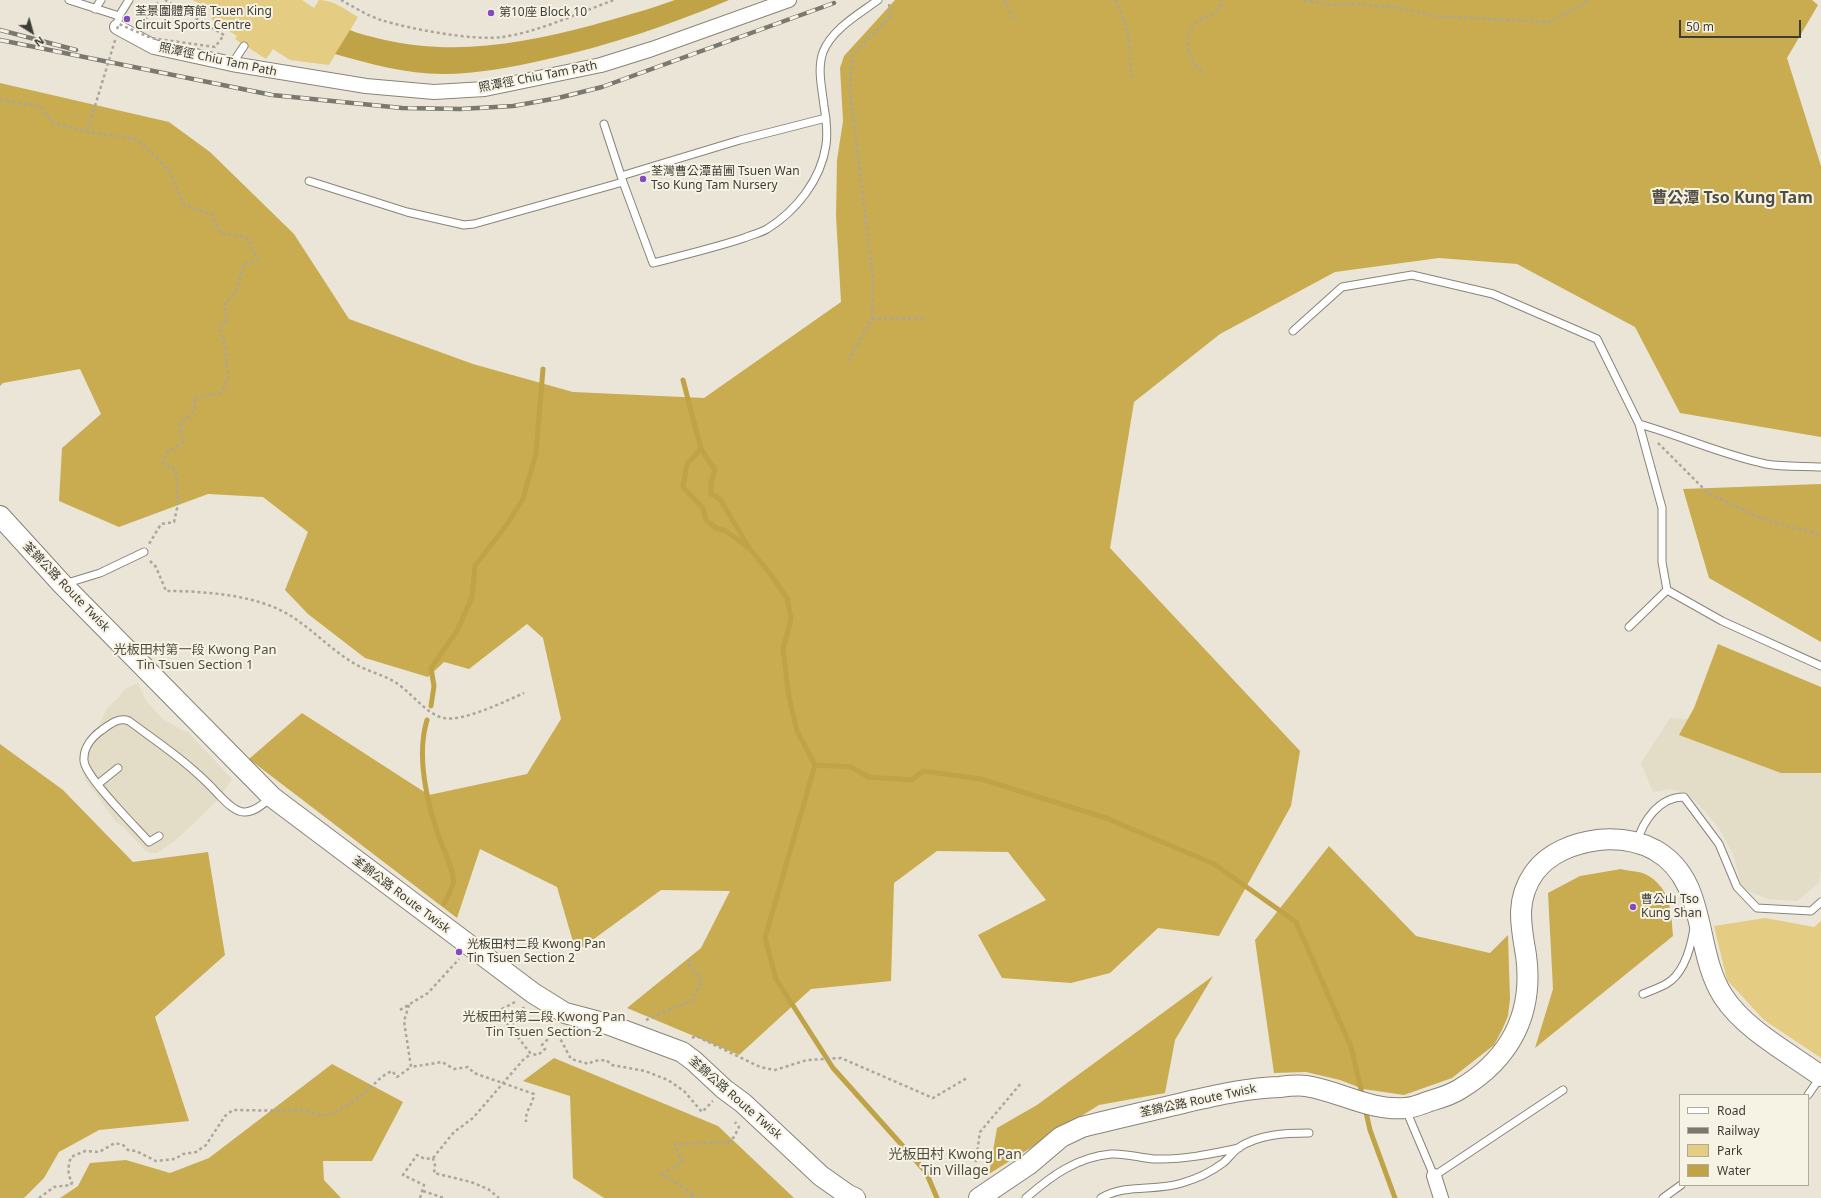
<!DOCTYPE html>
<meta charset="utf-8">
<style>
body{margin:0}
#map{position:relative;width:1821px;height:1198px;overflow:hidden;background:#eae5d7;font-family:"Noto Sans",sans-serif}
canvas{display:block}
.legend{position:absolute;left:1679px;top:1094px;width:130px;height:92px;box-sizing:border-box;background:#f7f3e4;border:1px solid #adaa9e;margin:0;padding:5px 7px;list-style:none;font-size:12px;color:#3e3c36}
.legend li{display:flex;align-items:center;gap:8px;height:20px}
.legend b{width:20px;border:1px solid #adaa9e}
.north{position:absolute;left:12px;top:12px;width:40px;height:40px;-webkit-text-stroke:3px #f7f3e4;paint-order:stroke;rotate:143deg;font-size:11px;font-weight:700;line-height:16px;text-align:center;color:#3e3c36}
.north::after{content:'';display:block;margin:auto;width:14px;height:18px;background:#3e3c36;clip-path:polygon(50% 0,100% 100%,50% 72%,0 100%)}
.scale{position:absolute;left:1679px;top:20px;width:122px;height:18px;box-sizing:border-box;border:2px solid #3e3c36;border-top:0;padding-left:5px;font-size:12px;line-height:14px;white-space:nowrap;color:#3e3c36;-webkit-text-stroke:3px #f7f3e4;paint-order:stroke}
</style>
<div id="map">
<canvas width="1821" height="1198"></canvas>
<ul class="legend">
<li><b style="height:5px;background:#fff"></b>Road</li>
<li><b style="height:5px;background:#7b786f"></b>Railway</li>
<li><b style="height:11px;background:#e4cc82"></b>Park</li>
<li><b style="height:11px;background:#c0a346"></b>Water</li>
</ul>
<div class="north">N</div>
<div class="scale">50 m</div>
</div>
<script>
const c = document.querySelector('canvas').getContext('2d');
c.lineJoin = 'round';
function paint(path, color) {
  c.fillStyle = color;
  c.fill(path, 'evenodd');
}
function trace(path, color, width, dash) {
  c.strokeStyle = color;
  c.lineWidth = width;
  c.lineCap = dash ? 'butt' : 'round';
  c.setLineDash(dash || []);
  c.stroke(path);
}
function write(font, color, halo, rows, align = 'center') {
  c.font = font + ' "Noto Sans","Noto Sans TC",sans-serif';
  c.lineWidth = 4;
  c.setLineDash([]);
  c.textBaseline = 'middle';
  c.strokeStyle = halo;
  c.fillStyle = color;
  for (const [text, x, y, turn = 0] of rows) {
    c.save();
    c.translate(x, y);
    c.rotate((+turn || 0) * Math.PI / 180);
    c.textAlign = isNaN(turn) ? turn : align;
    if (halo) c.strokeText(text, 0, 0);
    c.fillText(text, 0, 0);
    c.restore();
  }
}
const built = new Path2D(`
 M138,683L146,701L163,719L186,732L187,731L232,779L217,801L176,840L157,853H151L146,851L122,826L116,822L85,779L80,765L81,748L88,737L99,725L107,708L118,698L125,689Z
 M1670,718L1783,724L1821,774V870L1819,883L1797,901L1768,899L1743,889L1733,854L1725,839L1718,827L1699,805L1687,793L1670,789L1653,792L1641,763Z`);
const green = new Path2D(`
 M193,0H302L314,8L319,0C334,0 346,10 358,17L329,65L290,60L273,49L266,59L235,39L237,36L211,19L215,13Z
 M1765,918L1814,927L1821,921V1058L1764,1020L1727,980L1714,926Z`);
const forest = new Path2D(`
 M895,0H1812L1818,5L1787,58L1821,166V437L1680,413L1635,327L1517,264L1439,258L1335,272L1220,334L1134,402L1110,548L1300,751L1291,806L1219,936L1158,928L1110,973L1071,983L1002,978L978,935L1046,900L1008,852L937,851L894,883L891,981L811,989L739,1055L627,1008L701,948L730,891L661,890L576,952L557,887L480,849L457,918L249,759L302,713L429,795L527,774L561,719L543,638L527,624L469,669L444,662L428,677L365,658L308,614L285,590L308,532L263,497L208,494L119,527L59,501L62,448L101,414L80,369L3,383L0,386V83L169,122L210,152L294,234L349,319L473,364L573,392L704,398L841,302L836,216L837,160L843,121L840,68L844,56Z
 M1821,484V642L1709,578L1683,489Z
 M1718,644L1821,687V773H1781L1679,735L1694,708Z
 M0,744L63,790L133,862L208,852L225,955L155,1017L189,1121L99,1130L59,1152L44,1178L24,1198H0Z
 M1329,846L1416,936L1490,953L1508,935L1510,999L1508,1016L1502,1030L1494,1045L1452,1078L1404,1095L1363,1089L1340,1080L1306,1072L1274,1073L1255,940Z
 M1621,869C1628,871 1639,871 1645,874C1671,887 1671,911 1673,936L1535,1048L1553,989L1548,893L1580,876Z
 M1213,976L1175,1040L1165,1093L1099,1105L989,1174L997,1128L1037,1105Z
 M554,1058L718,1126L794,1198H604L573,1178L570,1096L523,1081Z
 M332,1064L403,1102L372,1161H323L324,1180L341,1198H60L78,1186L90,1163L126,1160L170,1173L209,1158Z`);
const water = new Path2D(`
 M675,0H729C670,25 610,45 548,59C513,67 478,74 443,74C406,74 370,64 335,54L350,30C361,35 374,37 385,40C456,56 524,43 593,25C620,17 648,10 675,0Z`);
const stream = new Path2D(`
 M683,380L701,449L687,464L683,487L703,508L706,520L716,528L726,531L750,549L772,576L787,598L791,619L783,649L789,697L797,731L815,765L765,938L776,979L833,1068L926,1172L937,1198
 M701,449L715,470L711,482V494L720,499L748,546
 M431,706L434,686L431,668L457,631L472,597L475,566L508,523L523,499L536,453L543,369
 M427,720C416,756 427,802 439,837C443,849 455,871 453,884C451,890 447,898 444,904
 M815,765L851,767L868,777L912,780L923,771L981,779L1106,818L1214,864L1296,922L1351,1047L1363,1098
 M1365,1108L1370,1130L1395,1198`);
const path = new Path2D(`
 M341,0C354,7 368,16 381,20C410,29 473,41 502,37C539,32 578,13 614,0
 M1004,0L1015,20
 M1115,0C1122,14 1128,27 1129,42C1131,55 1128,64 1133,77
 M1304,0L1327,5L1357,4L1400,8L1434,16L1549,22L1581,6L1587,0
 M142,24L160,0
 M1202,71C1189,63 1183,39 1193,26C1203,14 1219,19 1222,0
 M0,100L40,106L53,123L88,132L137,139L170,172L183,204L213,215L220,233L246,237L258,259L244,264L236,291L224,305L227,319L220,327L225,345L228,380L221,393L194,398L195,410L180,424L183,443L168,451L163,463L176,470L178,504L174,522L161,524L149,544
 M872,319L925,318
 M848,361L872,319L873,280L850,90L852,56L891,16L889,4
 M1658,443L1708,493L1766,520L1821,535
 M150,561L156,567L166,591C205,591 261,595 294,618C315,632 333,651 355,664C367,671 381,674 393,681C410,690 426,715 444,718C463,722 506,701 524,693
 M515,1002L502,1009L509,1029L513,1031L531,1054L538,1055L545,1049L542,1045L547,1040L555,1028
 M409,1005L404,1021L411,1067L442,1062L454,1069L468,1067L474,1073L534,1094C533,1105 525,1110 526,1122
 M400,1010L428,993L459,959
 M646,1020L692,1000L702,981L688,964L690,960
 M509,1029L524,1007
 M555,1029L571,1059L589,1064L593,1061L606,1060L612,1065L645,1071L668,1080L684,1091L702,1112L713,1101
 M692,1038L696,1036L760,1067L775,1070L807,1060L841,1058L933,1098L967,1078
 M433,1158L454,1132L473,1118L523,1060L531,1054
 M973,1180L980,1132L1022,1082
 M423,1191L444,1198
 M39,1198L54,1187L71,1185L72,1182C67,1174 68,1166 71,1157L85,1151L99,1152L115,1143L123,1145L128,1150L136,1151L156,1161L175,1159L183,1154L196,1152L206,1145L225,1116L233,1110L293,1111C305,1106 316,1119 329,1114C342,1109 355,1101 366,1092C376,1083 379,1077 392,1071L397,1077L411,1067
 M420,1198L424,1185L403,1175L417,1155L425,1159L433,1158L435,1165L434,1173L471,1182L488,1189L499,1198
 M691,1198L694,1194L662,1174L682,1162L675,1144L729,1142L734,1137L739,1127L735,1122`);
const lane = new Path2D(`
 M69,0L119,16
 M95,9L101,0
 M118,21L119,16L129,0
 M232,64L244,46
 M604,124L623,182L653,263C684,255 714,248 744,238C751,235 760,233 767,229C796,211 821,180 826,145C828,132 826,118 824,106C822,88 817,69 823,52C832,29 859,14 878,0
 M621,176L740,140L826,118
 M309,181L407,212L464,225L474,224L623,182
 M1293,331L1342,287L1412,275L1493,294L1597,339L1639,424L1662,508V562L1667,590L1722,621L1821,666
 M1639,424C1682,436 1722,455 1766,464C1783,467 1803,466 1821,467
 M64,584L100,573L144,552
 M1629,627L1667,590
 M98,784L118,768
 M159,836L149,842C136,827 86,778 84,761C83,748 92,737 102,730C110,724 119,717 129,721C160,744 192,765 218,794C224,800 235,813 245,812C255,812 264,803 271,798
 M1637,842C1643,821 1659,797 1684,797L1719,844L1737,887L1757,908L1811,911L1821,902
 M1643,994C1650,991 1659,988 1666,984C1684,974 1691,947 1694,928
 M1808,1095L1821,1076
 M1406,1110L1434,1176L1563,1090
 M1026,1198C1051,1176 1077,1157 1111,1154C1125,1153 1140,1158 1154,1159C1183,1160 1211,1154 1239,1148
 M1101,1198C1127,1183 1154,1192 1182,1183C1196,1179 1211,1172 1223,1163C1228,1159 1233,1152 1238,1148C1259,1134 1286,1133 1309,1133
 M1663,1198L1681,1185`);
const street = new Path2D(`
 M117,27L154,47L232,64L366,86L434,92L485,89L601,65L652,49L789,0
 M1434,1176L1441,1198`);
const secondary = new Path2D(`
 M0,516L62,584L272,797L533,993L565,1013L607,1024L682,1052L694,1061L724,1089L743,1103L821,1176L848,1195L855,1198
 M979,1198L1028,1165L1061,1137L1082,1127C1118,1118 1154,1110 1191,1101C1222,1094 1248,1088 1280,1087C1288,1086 1298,1085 1306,1086C1339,1091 1370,1111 1405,1108C1413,1108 1422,1104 1430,1101C1440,1098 1451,1095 1460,1089C1510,1059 1534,1014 1526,955C1521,926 1515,900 1534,873C1548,853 1574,843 1598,840C1617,838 1638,841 1655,850C1709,881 1693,949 1723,996C1744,1029 1789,1053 1821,1076`);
const rail = new Path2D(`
 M0,30L76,50
 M0,40L272,95L402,108L460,109L513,106L558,98L602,87L834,3`);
const pathBridge = new Path2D(`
 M117,29L119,24L151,38L215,47L224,35L165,0
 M88,129L116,37`);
const markers = [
 [491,13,4,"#834bc3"],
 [127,19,4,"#834bc3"],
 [643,179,4,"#834bc3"],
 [1633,907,4,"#834bc3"],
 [459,952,4,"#834bc3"]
];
const poiNames = [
 ["荃景圍體育館 Tsuen King",135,12],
 ["Circuit Sports Centre",135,26],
 ["第10座 Block 10",499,13],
 ["荃灣曹公潭苗圃 Tsuen Wan",651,172],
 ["Tso Kung Tam Nursery",651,186],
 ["曹公山 Tso",1641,900],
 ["Kung Shan",1641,914],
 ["光板田村二段 Kwong Pan",467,945],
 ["Tin Tsuen Section 2",467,959]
];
const streetNames = [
 ["照潭徑 Chiu Tam Path",218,60,12],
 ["照潭徑 Chiu Tam Path",538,77,-11],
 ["荃錦公路 Route Twisk",66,587,46],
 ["荃錦公路 Route Twisk",401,895,37],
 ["荃錦公路 Route Twisk",735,1098,41],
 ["荃錦公路 Route Twisk",1198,1101,-12]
];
const neighbourhoodNames = [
 ["光板田村第一段 Kwong Pan",195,650],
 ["Tin Tsuen Section 1",195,665],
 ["光板田村第二段 Kwong Pan",544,1017],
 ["Tin Tsuen Section 2",544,1032]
];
const quarterNames = [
 ["光板田村 Kwong Pan",955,1155],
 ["Tin Village",955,1171]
];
const districtNames = [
 ["曹公潭 Tso Kung Tam",1732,198]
];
paint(built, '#e3dcc6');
paint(green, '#e4cc82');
paint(forest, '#c9ac4f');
paint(water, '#c0a346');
trace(stream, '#c0a346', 5);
trace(lane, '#898477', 9);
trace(street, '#898477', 16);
trace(secondary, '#898477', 22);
trace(path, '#aaa69b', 2.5, [3, 3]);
trace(lane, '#fff', 7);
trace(street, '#fff', 14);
trace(secondary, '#fff', 20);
trace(rail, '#7b786f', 4.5);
trace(rail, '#f7f3e4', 3, [9]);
trace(pathBridge, '#aaa69b', 2.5, [3, 3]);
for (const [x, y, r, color] of markers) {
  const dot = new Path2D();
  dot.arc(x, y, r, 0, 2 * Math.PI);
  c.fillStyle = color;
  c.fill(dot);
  trace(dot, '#f7f3e4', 1.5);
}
write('12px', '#3e3c36', '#f7f3e4', poiNames, 'left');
write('12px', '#3e3c36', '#f7f3e4', streetNames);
write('13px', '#514d41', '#f7f3e4', neighbourhoodNames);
write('14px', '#514d41', '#f7f3e4', quarterNames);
write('bold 16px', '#514d41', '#f7f3e4', districtNames);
</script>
